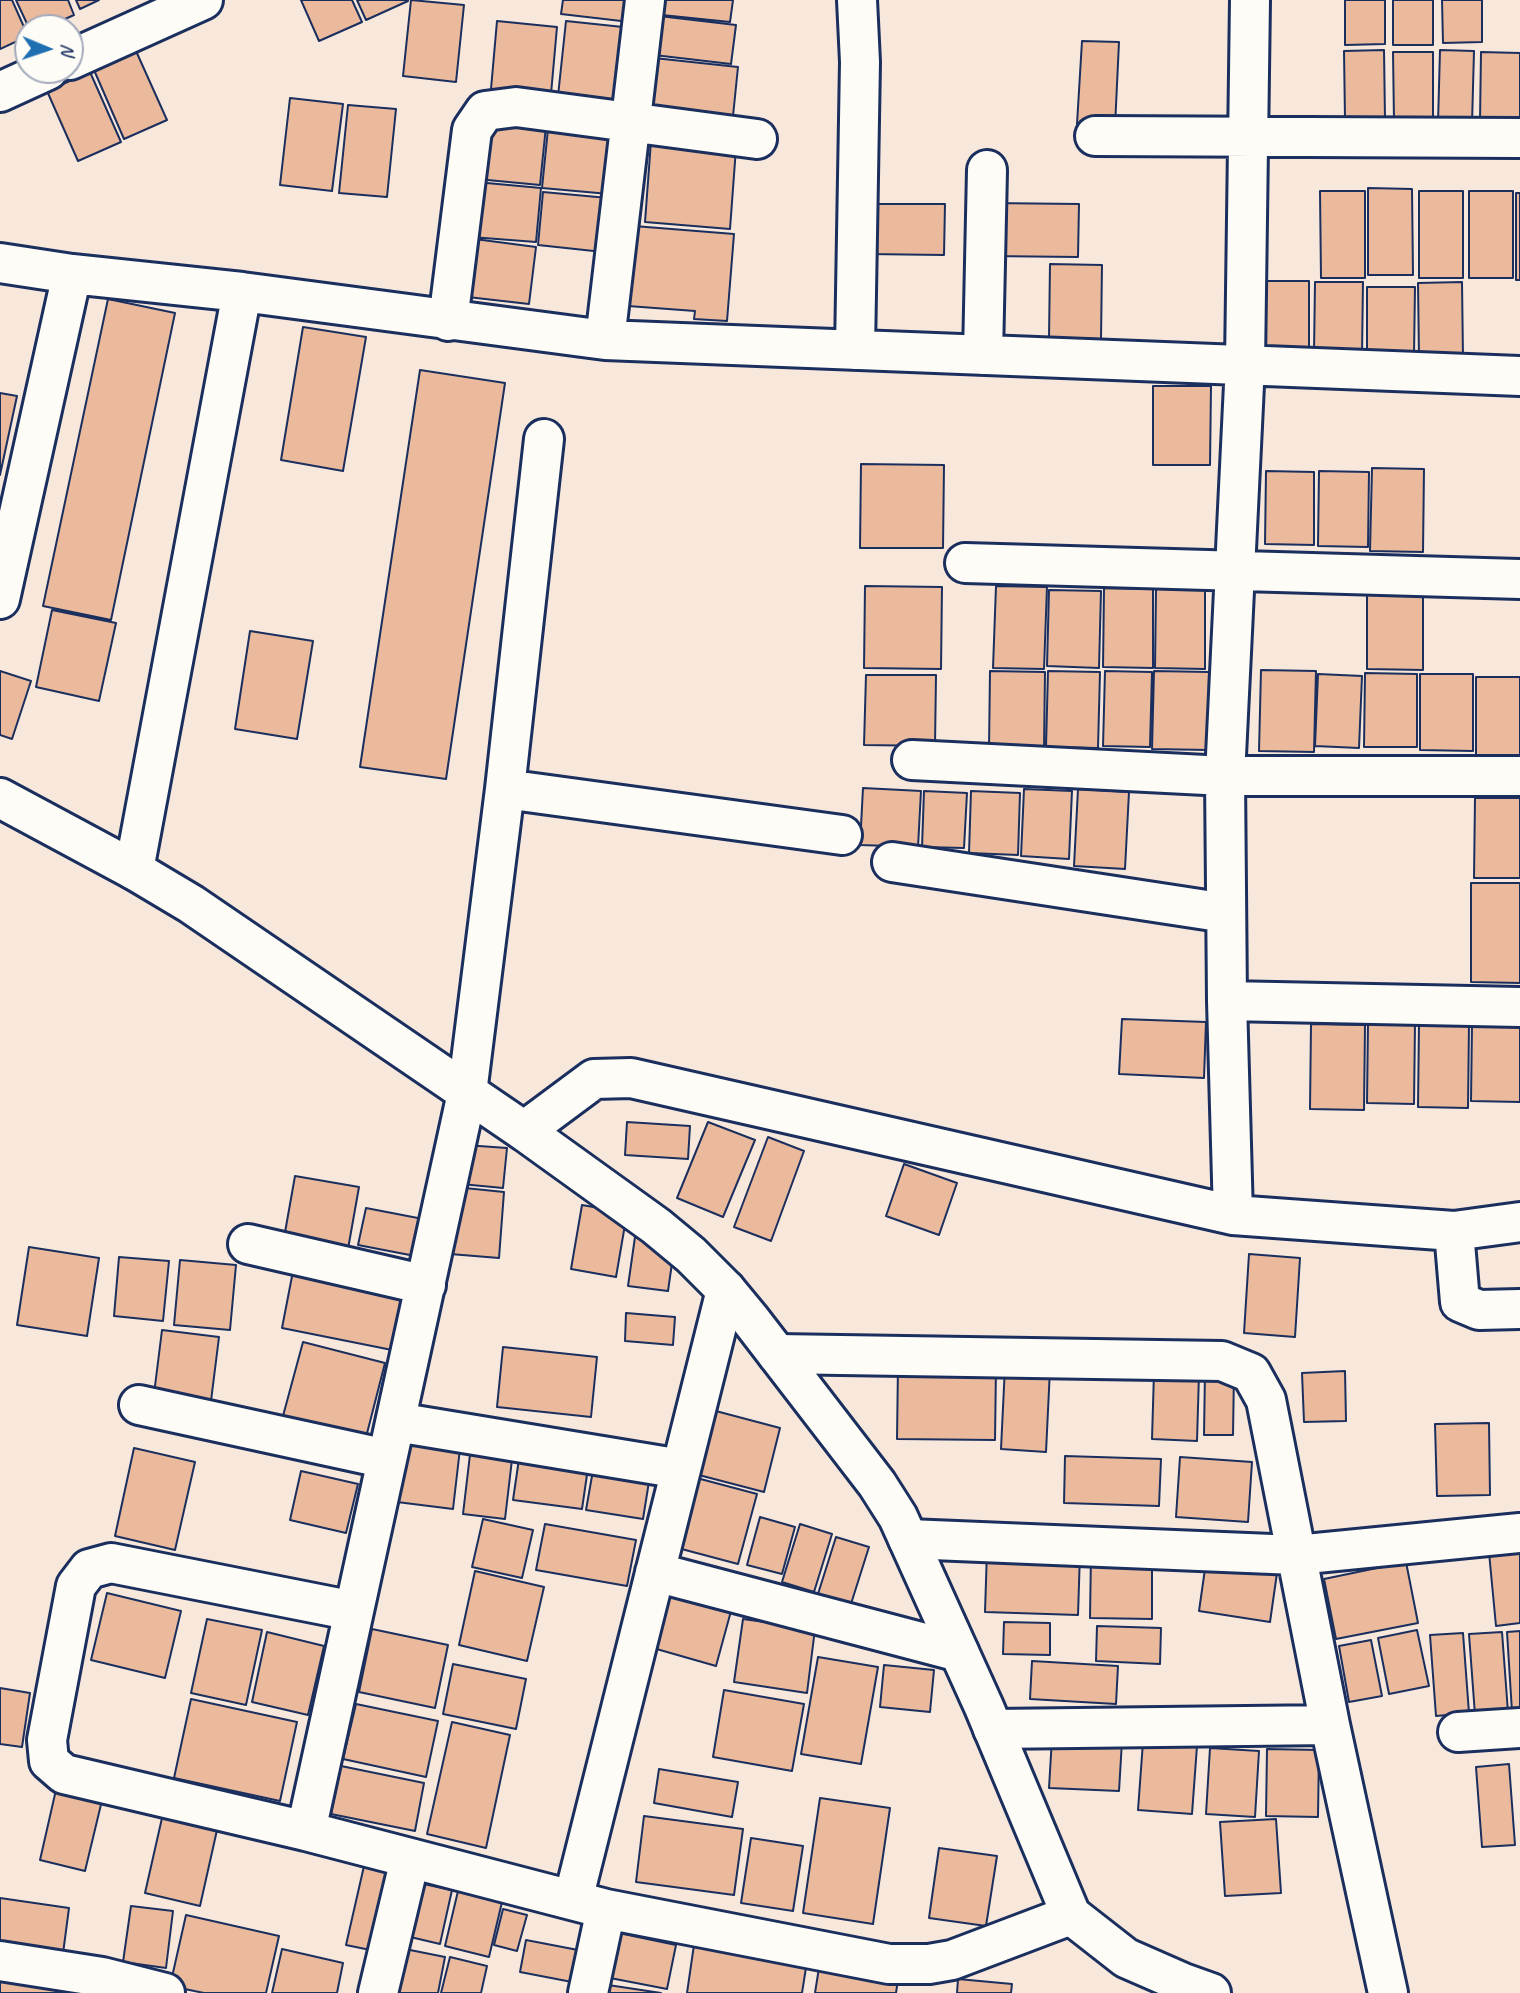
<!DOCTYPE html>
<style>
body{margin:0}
#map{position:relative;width:1520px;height:1993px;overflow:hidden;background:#f8e8dc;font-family:Caveat,sans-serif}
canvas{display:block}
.north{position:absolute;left:14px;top:14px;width:70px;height:70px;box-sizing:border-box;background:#fdfcf7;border:2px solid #a3aaba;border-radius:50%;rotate:92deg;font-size:19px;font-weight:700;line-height:28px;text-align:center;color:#1b2f5e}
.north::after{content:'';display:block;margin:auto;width:24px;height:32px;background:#1f6fb2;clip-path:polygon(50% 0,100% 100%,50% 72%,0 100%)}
</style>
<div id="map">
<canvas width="1520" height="1993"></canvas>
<div class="north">N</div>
</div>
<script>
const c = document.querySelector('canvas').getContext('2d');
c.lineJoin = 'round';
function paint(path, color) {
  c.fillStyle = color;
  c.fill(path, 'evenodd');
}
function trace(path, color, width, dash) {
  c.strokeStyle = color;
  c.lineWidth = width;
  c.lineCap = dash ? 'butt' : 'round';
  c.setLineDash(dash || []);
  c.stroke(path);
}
const building = new Path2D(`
 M0,0H12L28,36L0,49Z
 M16,0H68L74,15L45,28H29Z
 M76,0H99L80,9Z
 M301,0H352L362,22L319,41Z
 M357,0H408V1L366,20Z
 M411,0L464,5L456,82L403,76Z
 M563,0H632L630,22L561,14Z
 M663,0H733L730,22L662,15Z
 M1345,0H1385V44L1345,45Z
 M1393,0H1433V45H1393Z
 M1442,0H1482V42L1443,43Z
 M659,16L736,25L731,64L654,55Z
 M497,21L557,27L551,94L491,89Z
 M566,21L623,27L615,102L558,96Z
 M1082,41L1119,42L1115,127L1077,124Z
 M1384,50L1385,119H1345L1344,51Z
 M1440,50L1474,51L1472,124L1438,123Z
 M136,51L167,120L124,139L94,70Z
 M1393,52H1433V120L1394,121Z
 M1481,52L1520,53V128L1480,121Z
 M654,58L738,67L733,116L650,108Z
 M90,72L121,142L78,161L47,91Z
 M290,98L343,104L332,191L280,185Z
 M348,105L396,109L387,197L339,193Z
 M482,120L546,126L540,185L477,179Z
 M548,129L614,135L609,194L542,188Z
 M651,141L736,148L730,229L645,222Z
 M476,182L541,188L536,242L471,237Z
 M1368,188L1412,189L1413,275H1368Z
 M1320,191H1365V278H1321Z
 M1419,191H1463V278H1419Z
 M1469,191H1513V278H1469Z
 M543,192L608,198L603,252L538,245Z
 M1516,193H1520V280H1516Z
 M989,203L1079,204L1078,257L988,256Z
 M868,204H945L944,255L867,254Z
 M634,226L734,234L727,321L694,319L695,311L628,306Z
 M467,238L536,247L529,304L459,296Z
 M1050,264L1102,265L1101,339L1049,338Z
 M1257,281H1309V359H1256Z
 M1315,282H1363L1362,354L1314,353Z
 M1462,282L1463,358H1419L1418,283Z
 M1367,287H1415L1414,355L1367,354Z
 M108,299L175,313L111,620L43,606Z
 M303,327L366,337L343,471L281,460Z
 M420,370L505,383L446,779L360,767Z
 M1153,386H1211L1210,465H1153Z
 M0,393L17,396L0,475Z
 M861,464L944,465L943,548H860Z
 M1372,468L1424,469L1423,552L1370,551Z
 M1266,471L1314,472V545L1265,544Z
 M1319,471L1369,472L1368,547L1318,546Z
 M865,586L942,587L941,669L864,668Z
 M996,586L1047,587L1044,669L993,668Z
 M1104,588L1153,589V668L1103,667Z
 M1156,589H1205V669L1155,668Z
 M1367,589H1423V670L1367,669Z
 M1049,590L1101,591L1099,668L1047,666Z
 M52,610L116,623L99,701L36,687Z
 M250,631L313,641L297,739L235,729Z
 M1261,670L1316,671L1314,752L1259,751Z
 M0,671L31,681L12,739L0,735Z
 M990,671L1045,672L1044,750L989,749Z
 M1048,671L1100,672L1098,748L1046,747Z
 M1105,671L1152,672L1150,747L1103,746Z
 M1154,671L1209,672L1208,750L1152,749Z
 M1365,673L1417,674V747H1364Z
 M1318,674L1362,676L1359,748L1315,746Z
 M1420,674H1473V751L1420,750Z
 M866,675H936L935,746L864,745Z
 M1476,677H1520V758H1476Z
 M863,788L921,791L918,847L860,845Z
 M1024,789L1072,791L1069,859L1021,856Z
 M1078,789L1129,792L1125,869L1074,866Z
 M924,791L967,793L964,848L922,847Z
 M971,791L1020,793L1018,855L969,853Z
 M1475,798H1520V878H1474Z
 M1471,883H1520V983L1471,982Z
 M1122,1019L1206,1022L1204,1078L1119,1074Z
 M1368,1022L1415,1023L1414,1104L1367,1103Z
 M1419,1023H1469L1468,1108L1418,1107Z
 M1311,1024L1365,1025L1364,1110L1310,1109Z
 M1472,1025H1520V1102L1471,1101Z
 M627,1122L690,1126L688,1159L625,1155Z
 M708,1122L755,1140L723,1217L677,1198Z
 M768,1137L804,1151L771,1241L734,1227Z
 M465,1145L507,1148L503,1188L461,1184Z
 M904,1164L957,1183L939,1235L886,1216Z
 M295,1176L359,1187L348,1249L284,1238Z
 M455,1187L504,1192L499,1258L450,1254Z
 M582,1205L627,1213L616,1277L571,1269Z
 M366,1208L423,1219L415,1256L358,1245Z
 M635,1237L675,1242L668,1291L628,1286Z
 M29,1247L99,1258L87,1336L17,1325Z
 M1249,1254L1300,1258L1295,1337L1244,1333Z
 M119,1257L169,1261L163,1321L114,1316Z
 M180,1260L236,1265L230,1330L174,1325Z
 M294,1266L404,1288L392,1350L282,1328Z
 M626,1313L675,1317L673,1345L625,1341Z
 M162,1330L219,1337L211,1401L154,1394Z
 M303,1342L385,1363L363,1449L280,1427Z
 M503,1347L597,1357L591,1417L497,1407Z
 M898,1365L996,1366L995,1440L897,1439Z
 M1005,1366L1050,1369L1046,1452L1001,1449Z
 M1205,1371L1234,1372L1233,1435H1204Z
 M1345,1371L1346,1421L1304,1422L1302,1373Z
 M1154,1372L1199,1374L1197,1441L1152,1439Z
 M712,1410L780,1428L764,1492L695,1474Z
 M1489,1423L1490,1495L1437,1496L1435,1424Z
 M405,1433L461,1440L453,1509L397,1502Z
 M471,1446L513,1451L505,1519L463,1514Z
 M134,1448L195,1462L175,1550L115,1536Z
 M520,1452L589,1461L582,1509L513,1500Z
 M1065,1456L1161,1459L1159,1506L1064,1503Z
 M1180,1457L1252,1462L1248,1522L1176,1517Z
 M595,1459L651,1469L643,1519L586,1510Z
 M301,1471L358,1484L346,1533L290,1520Z
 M693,1477L757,1494L738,1564L674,1547Z
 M760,1517L795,1527L782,1574L747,1565Z
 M483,1519L533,1530L522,1578L472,1567Z
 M545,1524L636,1540L627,1586L536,1570Z
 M800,1524L832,1534L814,1592L782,1582Z
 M836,1537L869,1547L850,1607L817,1597Z
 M1520,1539V1623L1496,1626L1488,1542Z
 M987,1550L1080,1553L1078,1615L985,1612Z
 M1091,1554L1152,1555V1619L1090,1618Z
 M1206,1562L1277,1573L1270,1622L1199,1611Z
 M1406,1562L1418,1623L1336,1639L1324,1579Z
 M475,1571L544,1587L527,1661L459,1645Z
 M665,1580L734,1600L716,1666L646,1646Z
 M107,1593L181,1611L165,1678L91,1660Z
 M207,1619L262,1630L246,1705L191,1693Z
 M743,1619L815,1629L807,1693L734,1682Z
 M1004,1622L1050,1623V1655L1003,1654Z
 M1097,1626L1161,1628L1160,1664L1096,1661Z
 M372,1629L448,1645L435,1708L359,1692Z
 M1417,1630L1429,1686L1389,1694L1378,1638Z
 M1520,1631V1711L1512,1712L1507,1632Z
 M267,1632L324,1646L308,1715L252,1702Z
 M1502,1632L1508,1712L1475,1715L1469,1634Z
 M1463,1633L1469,1713L1436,1716L1430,1635Z
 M1371,1640L1382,1696L1349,1702L1339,1646Z
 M818,1657L878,1667L861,1764L801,1754Z
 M1032,1661L1118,1666L1116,1704L1030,1699Z
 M453,1664L526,1679L516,1729L443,1714Z
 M884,1665L934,1670L930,1712L880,1707Z
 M0,1688L30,1693L22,1747L0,1744Z
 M724,1690L804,1704L792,1771L713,1757Z
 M191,1699L297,1722L280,1801L174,1778Z
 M356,1704L438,1721L426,1777L343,1759Z
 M452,1722L510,1735L486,1848L427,1834Z
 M1052,1738L1122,1741L1119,1791L1049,1788Z
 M1143,1742L1197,1746L1192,1814L1138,1810Z
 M1210,1748L1259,1751L1255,1817L1206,1814Z
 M1267,1749L1319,1750L1318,1817L1266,1816Z
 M1509,1764L1515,1845L1482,1847L1476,1767Z
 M341,1766L424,1783L415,1831L331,1814Z
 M659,1769L738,1782L732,1817L654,1803Z
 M58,1781L104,1792L85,1871L40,1860Z
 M820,1798L890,1808L873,1924L803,1913Z
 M644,1816L743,1829L734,1895L636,1882Z
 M162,1818L217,1830L200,1906L145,1893Z
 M1276,1819L1281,1893L1225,1896L1220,1822Z
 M751,1838L803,1846L793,1911L741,1903Z
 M939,1848L997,1856L986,1926L929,1918Z
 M364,1866L398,1874L380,1952L346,1945Z
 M414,1882L452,1890L440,1944L402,1935Z
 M458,1891L502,1902L489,1957L445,1946Z
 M0,1898L69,1908L62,1961L0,1953Z
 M131,1906L173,1911L166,1968L123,1962Z
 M503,1909L527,1915L517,1951L494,1945Z
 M186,1915L279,1936L266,1993H204L170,1986Z
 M614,1932L676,1945L667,1989L605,1977Z
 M695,1938L808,1955L802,1993H687Z
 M526,1940L578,1950L572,1982L520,1972Z
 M282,1949L343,1963L337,1993H272Z
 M405,1949L445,1957L438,1993H396Z
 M821,1955L900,1967L896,1993H815Z
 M450,1957L487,1966L481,1993H441Z
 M0,1976L80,1993H0Z
 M958,1979L1012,1984L1011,1993H957Z
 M595,1983L661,1993H593Z`);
const minor = new Path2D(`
 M1250,0L1245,364L1225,776L1227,1001L1233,1215L1454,1231L1520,1222
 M70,60L203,0
 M0,92L48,70
 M1095,136L1520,138
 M0,263L72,274L242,292L605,340L1520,376
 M448,321L472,130L485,111L516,107L757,139
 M605,340L645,0
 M855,350L860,62L857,0
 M983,355L987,170
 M965,563L1520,579
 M0,599L72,274
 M912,760L1225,776H1520
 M505,789L842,835
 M892,862L1226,913
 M134,870L242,292
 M1227,1001L1520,1007
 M524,1131L594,1079L631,1078L1233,1215
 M1454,1231L1460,1302L1479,1310L1520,1309
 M248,1244L426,1285
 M777,1354L1222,1361L1251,1373L1266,1400L1330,1725L1388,1993
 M139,1405L387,1459
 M396,1422L681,1469
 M908,1539L1296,1555L1520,1533
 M655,1572L959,1652
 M354,1611L111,1563L89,1569L76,1586L47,1740L49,1761L64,1774L306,1831L606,1909L889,1964H929L952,1960L1071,1915
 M993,1729L1330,1725
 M1458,1732L1520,1728
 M306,1831L467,1093L505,789L544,439
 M573,1900L726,1290
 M0,1961L102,1977L165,1993
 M378,1993L410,1859
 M588,1993L606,1909`);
const tertiary = new Path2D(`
 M0,798L134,870L191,904L524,1131L656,1226L691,1255L726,1290L750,1319L877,1484L898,1517L984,1707L1071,1915L1126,1958L1183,1983L1211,1993`);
paint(building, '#ebba9c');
trace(building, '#1b2f5e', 2);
trace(minor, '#1b2f5e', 44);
trace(tertiary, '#1b2f5e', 44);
trace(minor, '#fdfcf7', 38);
trace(tertiary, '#fdfcf7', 38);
</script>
